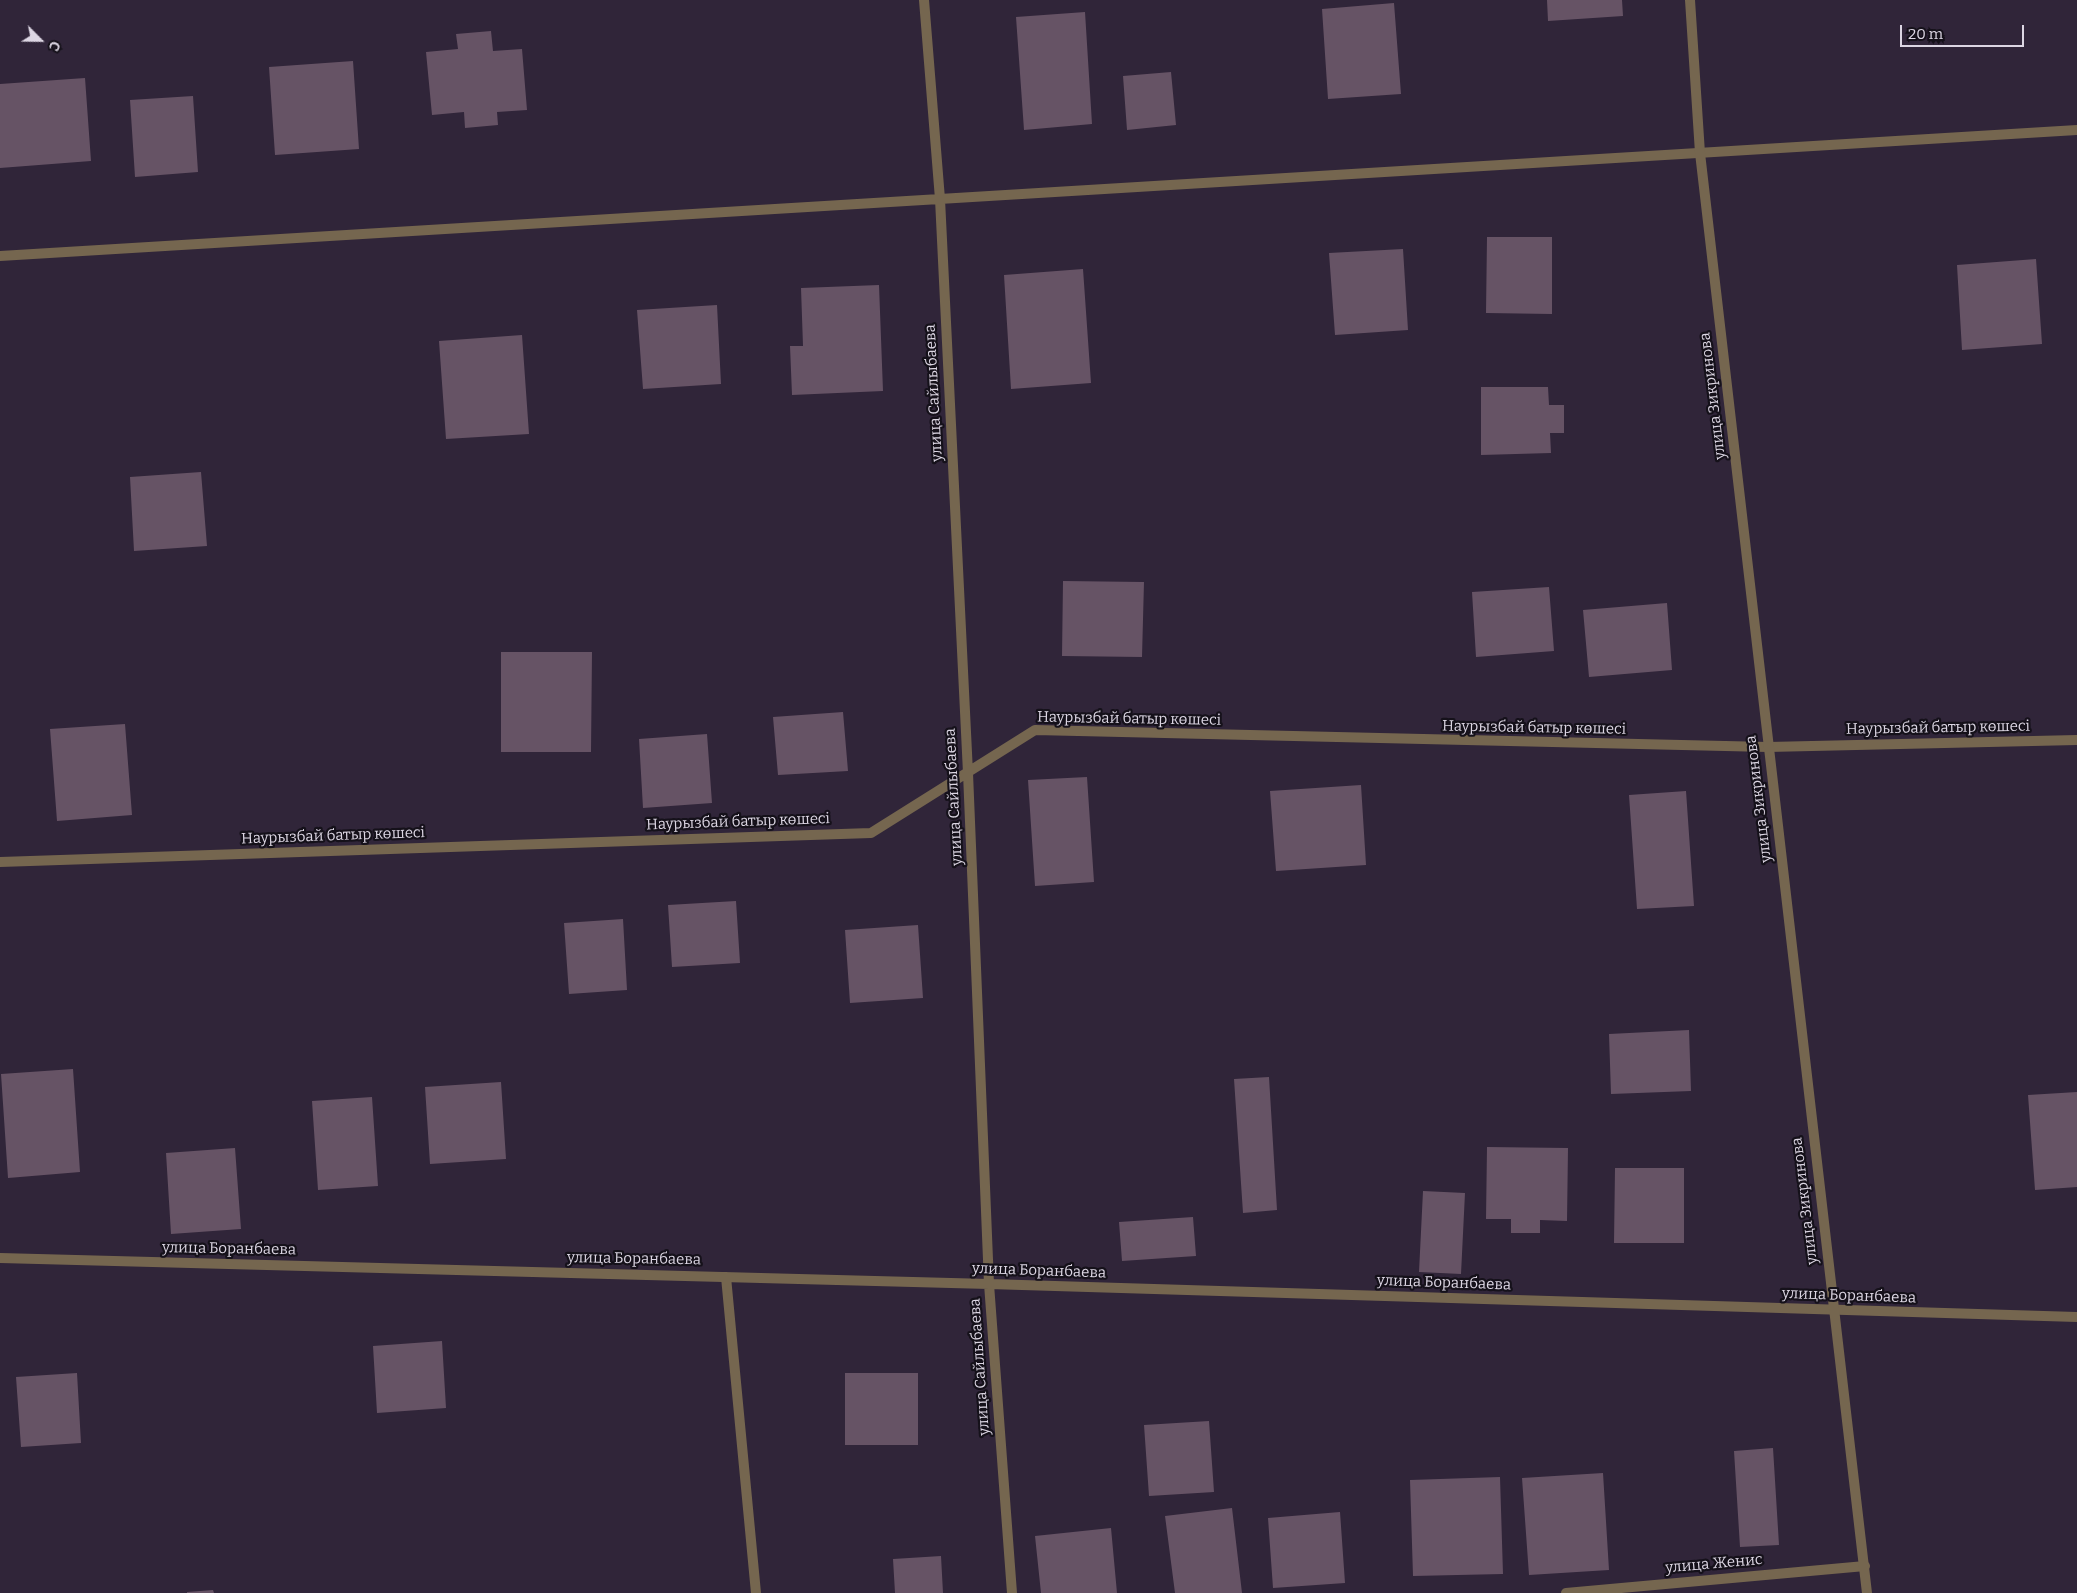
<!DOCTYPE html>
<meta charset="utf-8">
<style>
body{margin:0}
#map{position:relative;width:2077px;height:1593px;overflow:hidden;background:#302539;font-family:Bitter,serif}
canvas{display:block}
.north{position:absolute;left:15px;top:15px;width:50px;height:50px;-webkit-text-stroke:4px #15111a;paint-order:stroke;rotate:113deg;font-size:14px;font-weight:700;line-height:20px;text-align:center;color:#dcd6e3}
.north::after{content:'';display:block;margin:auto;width:18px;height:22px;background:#dcd6e3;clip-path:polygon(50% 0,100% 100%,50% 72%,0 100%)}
.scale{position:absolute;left:1900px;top:25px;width:124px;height:22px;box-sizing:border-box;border:2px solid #dcd6e3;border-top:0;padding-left:6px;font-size:15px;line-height:18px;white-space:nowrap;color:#dcd6e3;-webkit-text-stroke:4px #15111a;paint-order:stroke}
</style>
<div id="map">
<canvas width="2077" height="1593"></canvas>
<div class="north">С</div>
<div class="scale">20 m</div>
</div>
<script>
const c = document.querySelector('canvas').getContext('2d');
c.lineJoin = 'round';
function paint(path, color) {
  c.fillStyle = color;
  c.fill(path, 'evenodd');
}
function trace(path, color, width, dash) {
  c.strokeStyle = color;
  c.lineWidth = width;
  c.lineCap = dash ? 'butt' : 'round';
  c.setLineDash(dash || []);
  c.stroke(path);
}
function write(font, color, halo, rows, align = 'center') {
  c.font = font + ' Bitter,serif';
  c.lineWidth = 4.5;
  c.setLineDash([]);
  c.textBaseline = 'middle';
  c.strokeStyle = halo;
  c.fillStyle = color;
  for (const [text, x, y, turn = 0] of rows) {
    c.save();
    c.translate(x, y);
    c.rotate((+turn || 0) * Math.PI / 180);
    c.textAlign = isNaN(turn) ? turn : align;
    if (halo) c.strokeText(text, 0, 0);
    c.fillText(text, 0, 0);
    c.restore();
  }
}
const building = new Path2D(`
 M1547,0H1622L1623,16L1548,21Z
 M1394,3L1401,94L1328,99L1322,9Z
 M1085,12L1092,124L1024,130L1016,17Z
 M491,31L493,51L522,49L527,110L497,112L498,125L465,128L464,112L432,115L426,52L458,49L456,34Z
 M353,61L359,149L275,155L269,67Z
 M1171,72L1176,125L1127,130L1123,76Z
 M85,78L91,161L0,168V84Z
 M193,96L198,172L135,177L130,100Z
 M1487,237H1552V314L1486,313Z
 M1403,249L1408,330L1335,335L1329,253Z
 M2036,259L2042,344L1962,350L1957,265Z
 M1083,269L1091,383L1011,389L1004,275Z
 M879,285L883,391L792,395L790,346H803L801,288Z
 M717,305L721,384L643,389L637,310Z
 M522,335L529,434L446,439L439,341Z
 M1481,387H1548L1549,405H1564V433H1550L1551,453L1481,455Z
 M201,472L207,546L134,551L130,477Z
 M1063,581L1144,582L1142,657L1062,656Z
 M1549,587L1554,651L1476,657L1472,592Z
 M1667,603L1672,670L1589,677L1583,610Z
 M501,652H592L591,752H501Z
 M843,712L848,771L778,775L773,717Z
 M125,724L132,815L57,821L50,729Z
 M707,734L712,803L643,808L639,739Z
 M1087,777L1094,882L1035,886L1028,780Z
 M1361,785L1366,865L1276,871L1270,791Z
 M1686,791L1694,906L1637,909L1629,795Z
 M736,901L740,963L672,967L668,905Z
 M623,919L627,990L569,994L564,923Z
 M918,925L923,998L850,1003L845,930Z
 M1689,1030L1691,1091L1611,1094L1609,1034Z
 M73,1069L80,1172L8,1178L1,1074Z
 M1269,1077L1277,1210L1243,1213L1234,1079Z
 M501,1082L506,1159L430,1164L425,1087Z
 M2077,1092V1187L2035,1190L2028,1095Z
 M372,1097L378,1186L318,1190L312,1101Z
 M1487,1147L1568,1148L1567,1221L1540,1220V1233H1511V1219H1486Z
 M235,1148L241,1229L171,1234L166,1153Z
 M1615,1168H1684V1243H1614Z
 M1423,1191L1465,1193L1461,1274L1419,1272Z
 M1193,1217L1196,1256L1122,1261L1119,1222Z
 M442,1341L446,1408L377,1413L373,1346Z
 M77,1373L81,1443L21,1447L16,1377Z
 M845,1373H918V1445H845Z
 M1209,1421L1214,1492L1149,1496L1144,1425Z
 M1773,1448L1779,1545L1740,1547L1734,1451Z
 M1603,1473L1609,1570L1529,1575L1522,1478Z
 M1500,1477L1503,1574L1413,1576L1410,1480Z
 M1232,1508L1242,1593H1175L1165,1516Z
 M1340,1512L1345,1583L1273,1588L1268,1518Z
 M1111,1528L1117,1593H1041L1035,1536Z
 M941,1556L943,1593H895L893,1559Z
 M213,1590L214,1593H187V1592Z`);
const minor = new Path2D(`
 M924,0L940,199L968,773L989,1284L1012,1593
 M0,256L2077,130
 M0,862L871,833L1035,730L1768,747L2077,740
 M0,1258L989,1284L2077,1317
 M726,1277L756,1593
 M1566,1593L1865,1566`);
const tertiary = new Path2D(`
 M1690,0L1700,153L1867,1593`);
const streetNames = [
 ["улица Сайлыбаева",934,393,-93],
 ["улица Зикринова",1713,396,-97],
 ["Наурызбай батыр көшесі",1129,719,1],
 ["Наурызбай батыр көшесі",1534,728,1],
 ["Наурызбай батыр көшесі",1938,728,-1],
 ["улица Сайлыбаева",954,797,-93],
 ["улица Зикринова",1759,799,-97],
 ["Наурызбай батыр көшесі",738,822,-2],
 ["Наурызбай батыр көшесі",333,836,-2],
 ["улица Зикринова",1805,1201,-97],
 ["улица Боранбаева",229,1249,1],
 ["улица Боранбаева",634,1259,1],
 ["улица Боранбаева",1039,1271,2],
 ["улица Боранбаева",1444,1283,2],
 ["улица Боранбаева",1849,1296,2],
 ["улица Сайлыбаева",980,1367,-94],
 ["улица Женис",1714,1564,-5]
];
paint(building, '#665365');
trace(minor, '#75664f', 10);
trace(tertiary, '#75664f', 10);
write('15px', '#dcd6e3', '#15111a', streetNames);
</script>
